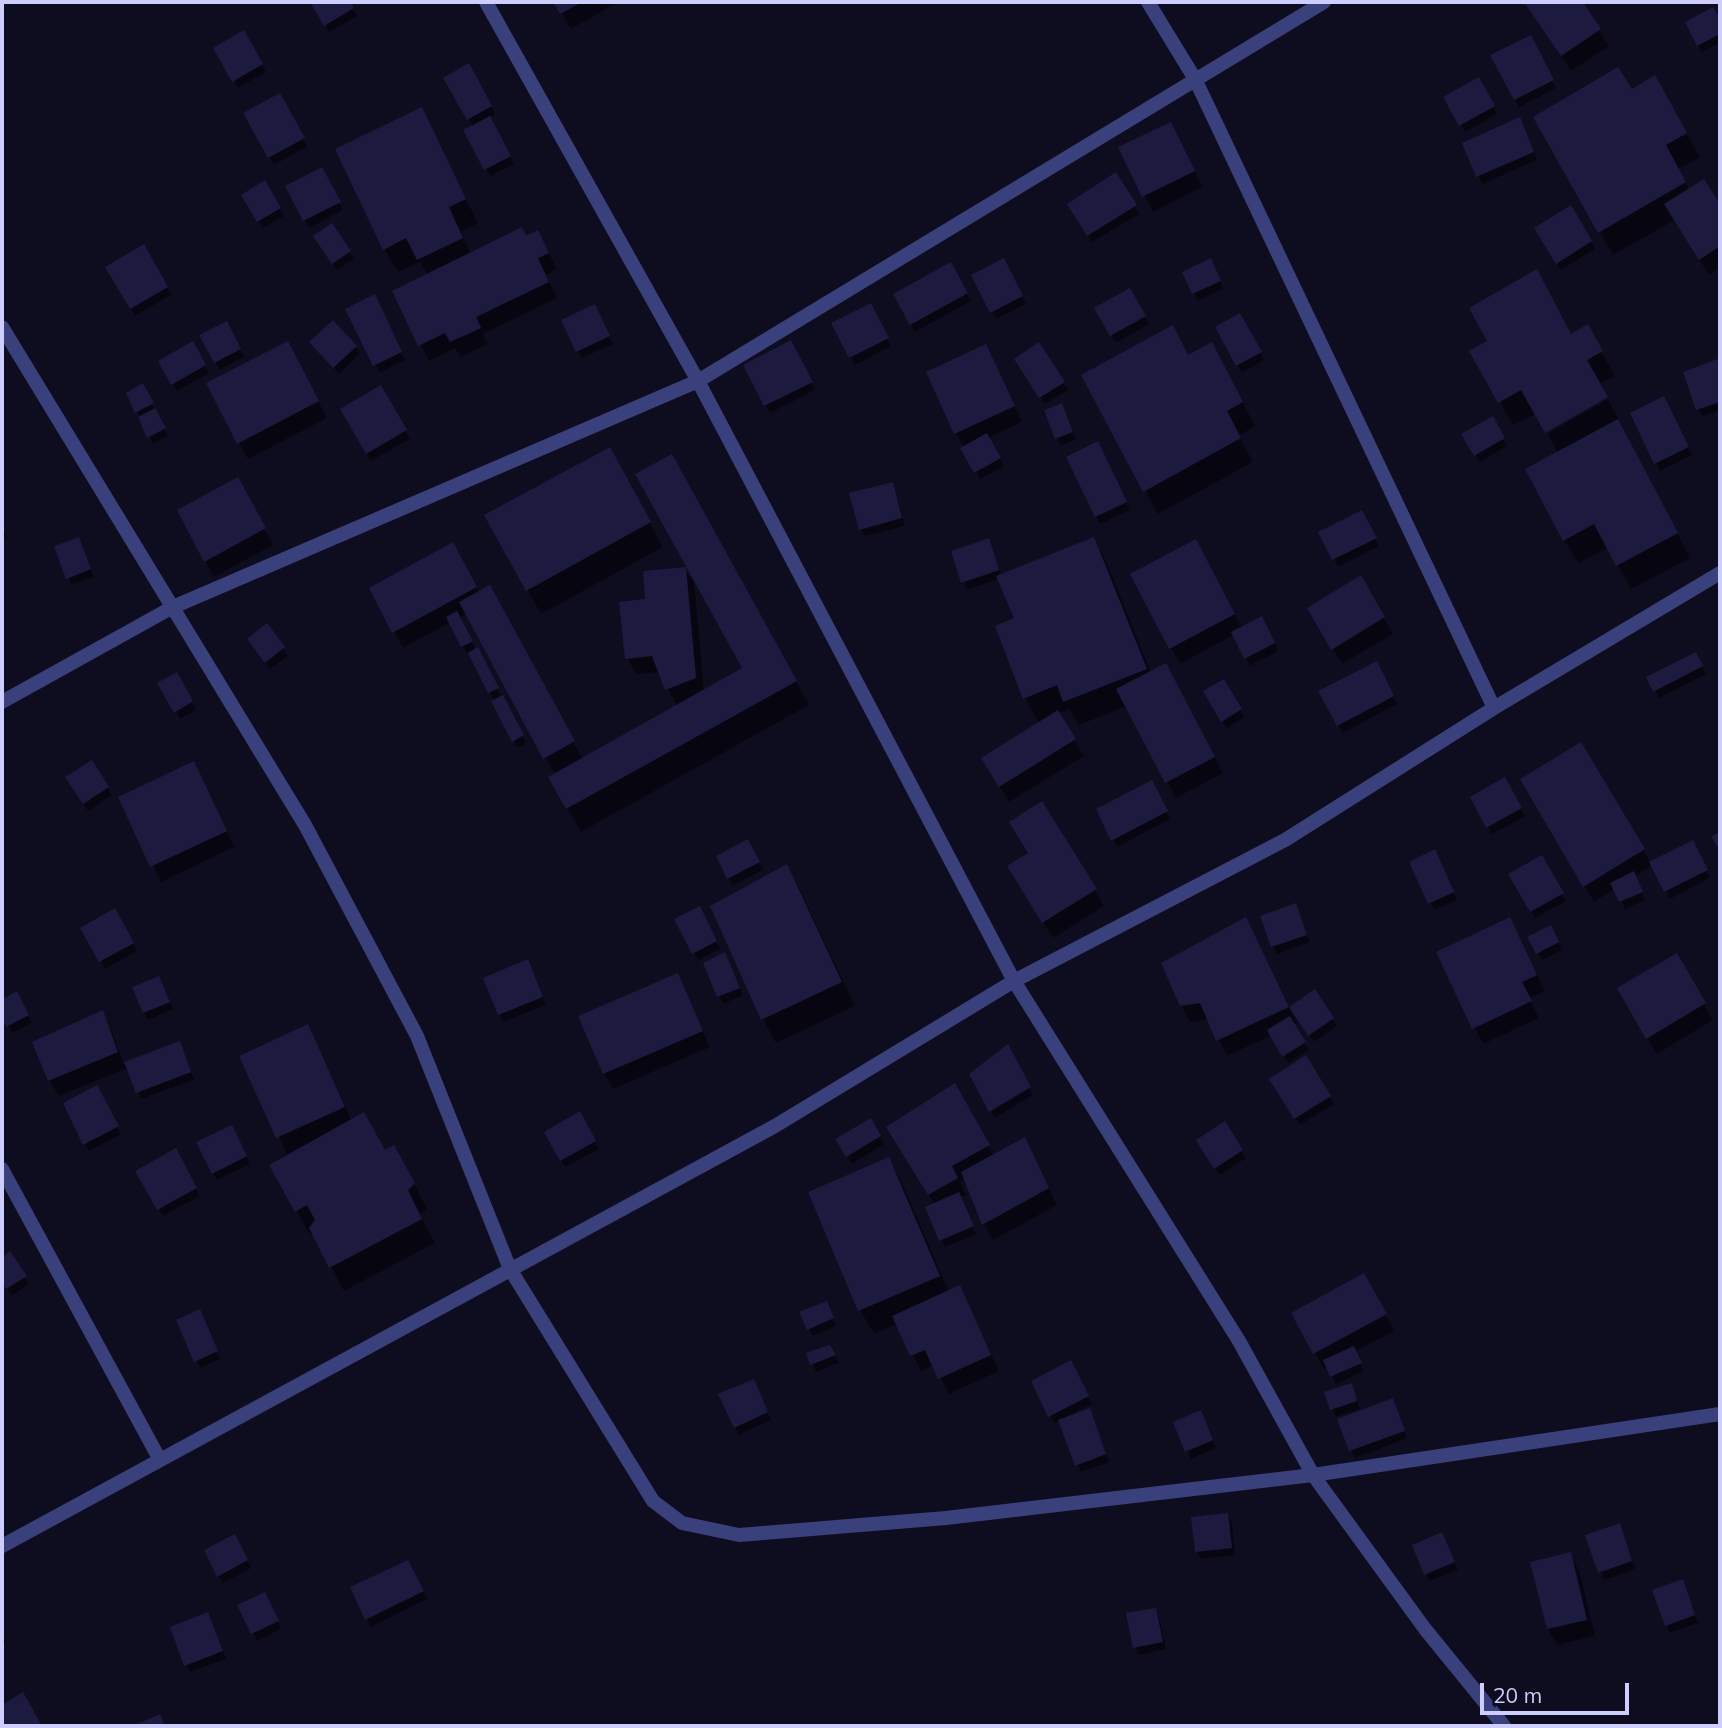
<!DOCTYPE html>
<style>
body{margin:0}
#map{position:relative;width:1722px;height:1728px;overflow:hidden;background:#0e0d1f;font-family:Mulish,sans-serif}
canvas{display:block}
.frame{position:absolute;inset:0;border:4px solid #cdcefd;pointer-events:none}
.scale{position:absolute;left:1480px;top:1683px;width:149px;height:32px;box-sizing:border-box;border:4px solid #cdcefd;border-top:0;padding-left:9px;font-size:21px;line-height:24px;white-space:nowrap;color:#cdcefd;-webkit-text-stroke:5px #0e0d1f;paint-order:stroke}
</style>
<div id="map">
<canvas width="1722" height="1728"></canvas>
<div class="frame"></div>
<div class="scale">20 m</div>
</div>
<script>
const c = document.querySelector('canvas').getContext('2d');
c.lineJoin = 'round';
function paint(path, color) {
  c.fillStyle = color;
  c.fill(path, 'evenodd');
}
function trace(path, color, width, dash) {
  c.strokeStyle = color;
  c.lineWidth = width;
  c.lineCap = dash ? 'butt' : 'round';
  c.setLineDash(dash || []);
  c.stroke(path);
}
const shadow = new Path2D(`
 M312,2H349L357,16L329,32Z
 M555,2H619L571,29Z
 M1525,2H1581L1609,46L1571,71Z
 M1713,9L1720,23V43L1702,52L1698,45Z
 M243,32L266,72L238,88L215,48Z
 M1534,44L1556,88L1519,107L1492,56Z
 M468,65L495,114L489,118L514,164L490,176L465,131L473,127L445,78Z
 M1654,78L1700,157L1678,169L1690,190L1704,181L1720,208V268L1709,275L1675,220L1613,255L1535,117L1631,91Z
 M1478,80L1497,114L1465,132L1446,98Z
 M279,96L307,147L274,165L245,114Z
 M421,109L478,223L461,232L471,254L526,238L546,248L557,269L546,275L557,298L483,334L488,344L461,357L455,348L429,361L394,292L428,275L420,262L398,272L384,249Z
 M1523,127L1537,160L1482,184L1464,144Z
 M1179,140L1202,187L1153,212L1120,148Z
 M321,170L343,210L309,228L287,187Z
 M1116,175L1139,214L1092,242L1070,204Z
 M265,182L284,216L263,228L243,196Z
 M1570,208L1595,249L1561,270L1536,228Z
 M319,244L350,252L354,259L337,270Z
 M144,246L171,295L135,316L107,267Z
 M1003,260L1026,304L996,319L973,275Z
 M950,264L971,301L915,332L895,295Z
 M1214,268L1223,289L1198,300L1194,293Z
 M1129,290L1149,324L1116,343L1096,309Z
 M378,304L405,360L379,373L348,310Z
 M598,313L613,344L582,358L578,351Z
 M875,313L891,346L855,365L833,324Z
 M1240,315L1264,360L1242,373L1217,328Z
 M227,324L244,357L219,370L202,336Z
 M1587,327L1615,376L1513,425L1472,352L1571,336Z
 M311,342L356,347L360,354L339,374Z
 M192,344L209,373L177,391L161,361Z
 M1039,344L1068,390L1045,404L1020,366Z
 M985,346L1022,422L988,438L1004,466L980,479L956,433Z
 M795,350L815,390L770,413L745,366Z
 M1189,357L1225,368L1255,426L1239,436L1253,462L1158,514L1145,491Z
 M296,359L327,418L248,459L239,443Z
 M1720,360V410L1702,417L1685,373Z
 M142,386L168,436L153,444L128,393Z
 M380,388L410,439L371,461L342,410Z
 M1608,399L1690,558L1631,589L1608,548L1578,563L1564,540L1558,453L1547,434Z
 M1667,406L1692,455L1660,471L1632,414Z
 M1066,413L1076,439L1061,446L1057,438Z
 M1492,419L1507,446L1480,462L1463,435Z
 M1101,451L1130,510L1100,524L1096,516Z
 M623,473L663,547L541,614L486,516Z
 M685,480L809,705L581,832L551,778L555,775L467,613L459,618L526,743L517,748L470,652L467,654L451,622L403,648L371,588L461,560L479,593L499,603L583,760L677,707L660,672L636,674L627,658L647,601L685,568L691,579L694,578L704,692L744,669Z
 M892,484L896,492L905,526L865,536L860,529Z
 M246,495L273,545L214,577L205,561Z
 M1362,512L1379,546L1338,567L1320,532Z
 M2,527L7,537L2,540Z
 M1094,539L1107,563L1151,673L1174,681L1223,773L1176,798L1127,706L1079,725L1069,709L1058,714L1084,756L1009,802L992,774L1039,723L1025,698L1016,619L999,579L967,590L953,552L988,541L1002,576Z
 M82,546L94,577L72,585L68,578Z
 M1205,557L1242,628L1265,626L1278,651L1250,666L1234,635L1180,664L1171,648Z
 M1360,578L1393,634L1342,664L1309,608Z
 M267,626L288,656L270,669L253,647Z
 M1695,654L1706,674L1659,698L1649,678Z
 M1380,671L1397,704L1343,733L1321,692Z
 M176,674L196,710L180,719L160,683Z
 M1223,681L1245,717L1227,728L1205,692Z
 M1580,744L1651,863L1696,850L1710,878L1670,899L1653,865L1635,877L1645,900L1625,909L1615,889L1594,902L1522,780Z
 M91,762L112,795L88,811L68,778Z
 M202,779L234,847L161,882L120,798Z
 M1504,780L1525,816L1492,834L1472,798Z
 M1151,783L1170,819L1117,847L1113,840Z
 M747,842L763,870L733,885L728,878Z
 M1541,857L1566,901L1535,918L1510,875Z
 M1438,859L1457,900L1434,910L1430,903Z
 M786,867L800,890L855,1006L776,1043L763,1019L713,906Z
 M1018,882L1095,890L1104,906L1053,938Z
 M115,911L137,951L105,969L83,929Z
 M1299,913L1310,942L1277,954L1273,946Z
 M704,915L720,949L698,960L677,920Z
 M1246,919L1290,1008L1315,992L1337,1026L1314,1042L1294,1012L1292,1013L1297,1023L1293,1025L1309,1050L1288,1063L1272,1035L1227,1056L1209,1019L1190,1022L1181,1005Z
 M1509,919L1545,991L1529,998L1539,1018L1483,1044L1438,953Z
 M1550,928L1562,950L1542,960L1530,938Z
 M1676,955L1713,1020L1657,1054L1619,989Z
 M728,962L743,995L723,1004L705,964Z
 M532,969L546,1005L503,1022L499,1014Z
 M677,975L710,1047L613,1089L604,1073Z
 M163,985L173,1009L148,1020L144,1012Z
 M16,993L32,1023L12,1033L2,1014V1001Z
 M102,1012L111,1028L124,1064L179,1043L194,1080L141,1099L128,1068L59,1096L49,1080Z
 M308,1027L352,1121L407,1171L427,1208L420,1215L435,1243L344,1291L313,1233L310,1235L271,1166L288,1156L242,1057Z
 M1007,1047L1033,1095L995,1118L971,1074Z
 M1305,1058L1334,1104L1300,1125L1272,1080Z
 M954,1086L994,1156L1033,1155L1057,1205L993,1240L984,1224L966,1179L960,1182L966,1195L960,1198L976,1234L945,1247L941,1240L935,1205L898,1143Z
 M101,1094L121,1134L89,1151L85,1144Z
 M579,1113L599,1149L565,1167L546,1133Z
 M870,1121L884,1144L852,1164L838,1140Z
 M1225,1124L1246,1158L1220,1175L1198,1141Z
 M235,1135L250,1164L217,1180L213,1173Z
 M175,1151L200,1196L163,1216L138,1171Z
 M888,1159L902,1183L949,1292L959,1287L999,1371L949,1394L934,1365L921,1371L897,1324L874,1334L860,1310Z
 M9,1254L29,1284L12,1296L2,1280V1259Z
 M1364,1276L1394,1331L1355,1352L1364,1371L1336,1384L1328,1367L1324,1369L1294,1314Z
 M830,1311L836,1326L813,1336L808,1329Z
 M203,1319L220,1359L200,1368L178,1321Z
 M830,1347L839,1363L816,1372L809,1355Z
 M1075,1370L1092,1404L1076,1412L1077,1415L1093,1418L1109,1462L1081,1472L1060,1420L1054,1423L1050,1416Z
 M1351,1385L1360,1409L1336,1417L1332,1409Z
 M757,1388L771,1420L739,1435L735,1427Z
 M1396,1408L1407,1438L1355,1458L1339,1420Z
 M1204,1420L1216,1448L1191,1459L1175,1423Z
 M1227,1515L1232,1522L1235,1555L1201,1559L1197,1552Z
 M1619,1525L1635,1569L1604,1580L1588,1536Z
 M1446,1541L1458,1570L1430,1581L1426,1574Z
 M238,1543L251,1568L223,1583L218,1576Z
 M1570,1554L1579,1570L1595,1636L1557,1645L1548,1629Z
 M412,1569L427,1599L371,1627L352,1588Z
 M1682,1581L1698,1623L1670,1633L1654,1591Z
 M269,1601L281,1629L257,1641L239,1606Z
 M1155,1609L1159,1617L1166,1649L1139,1655L1135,1647Z
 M212,1622L226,1659L190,1672L186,1665Z
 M2,1632L6,1643L2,1645Z`);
const building = new Path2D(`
 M310,2H351L354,8L324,26Z
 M553,2H582L560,14Z
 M1524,2H1583L1601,29L1561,56Z
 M1713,7L1720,20V34L1697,46L1685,22Z
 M244,30L263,64L232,82L213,48Z
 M1531,35L1554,80L1514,100L1490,55Z
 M469,63L492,106L467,120L443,78Z
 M1618,67L1632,89L1655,75L1687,133L1666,145L1686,182L1598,233L1533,117Z
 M1479,77L1495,106L1459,126L1443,97Z
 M280,93L305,138L268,158L243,113Z
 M422,107L466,199L449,207L463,238L417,260L406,238L383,250L335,149Z
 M490,116L511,156L484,170L463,130Z
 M1520,117L1534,152L1476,177L1462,143Z
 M1171,122L1195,171L1142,197L1118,147Z
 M322,167L341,202L303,221L285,186Z
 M1116,172L1137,205L1087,236L1067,204Z
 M1704,179L1720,204V246L1699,260L1664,204Z
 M265,180L281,208L257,222L241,195Z
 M1571,205L1592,241L1556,264L1534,228Z
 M332,223L351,251L332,264L313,236Z
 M522,227L526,236L538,230L549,253L538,258L549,282L476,317L481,328L450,342L445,333L418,346L392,291Z
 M144,244L168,287L130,309L105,267Z
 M1004,258L1023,296L990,313L971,275Z
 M1211,258L1221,281L1192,294L1182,272Z
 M951,262L968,293L910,325L893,294Z
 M1537,269L1571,334L1588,324L1603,351L1587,360L1608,397L1545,433L1521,390L1498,403L1469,351L1487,341L1469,308Z
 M1130,288L1146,316L1110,336L1094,308Z
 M375,294L402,352L373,366L345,309Z
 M871,303L889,338L849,358L831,323Z
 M595,304L610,336L576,352L561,320Z
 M1240,313L1262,352L1236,366L1215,327Z
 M333,320L357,346L333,368L309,342Z
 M227,321L241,349L214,363L199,335Z
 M1173,325L1188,355L1212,342L1243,402L1227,411L1241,438L1143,492L1081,375Z
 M791,340L813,382L764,406L743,365Z
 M193,341L206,365L171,385L158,361Z
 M288,341L319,401L237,444L206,383Z
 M1039,342L1065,382L1039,398L1014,359Z
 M986,344L1015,406L954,434L926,372Z
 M1720,358V402L1696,410L1683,372Z
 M143,383L154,403L135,413L126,393Z
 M381,385L407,430L366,454L340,409Z
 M1664,396L1689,447L1654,464L1630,413Z
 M1062,403L1073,432L1055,439L1044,410Z
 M155,408L166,428L147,438L138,417Z
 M1493,416L1505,438L1474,456L1461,434Z
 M1618,419L1678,533L1616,566L1594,524L1563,541L1525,469Z
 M987,433L1001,458L974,473L960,448Z
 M1098,441L1127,502L1095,517L1066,457Z
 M610,447L651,522L526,591L484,515Z
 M672,454L797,681L566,809L548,777L742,668L635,474Z
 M238,477L266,528L204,562L177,510Z
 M893,482L902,518L859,530L849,493Z
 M1362,510L1377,538L1332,560L1318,532Z
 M79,537L91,569L66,579L54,546Z
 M1094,537L1147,669L1063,702L1057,685L1023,699L995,626L1014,618L996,576Z
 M989,538L999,570L961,583L951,551Z
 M1196,539L1235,614L1169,649L1130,574Z
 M453,542L477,587L392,633L369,588Z
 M686,567L696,678L665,690L652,656L625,659L619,602L645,599L643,571Z
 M1361,575L1385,617L1331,650L1307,608Z
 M490,585L575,741L543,759L459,602Z
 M457,611L473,641L461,647L446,617Z
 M1262,616L1275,643L1244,659L1231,632Z
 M267,623L285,647L265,663L247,639Z
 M478,647L499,688L488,693L468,653Z
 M1696,652L1703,666L1653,692L1646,677Z
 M1377,661L1394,696L1337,726L1318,691Z
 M1166,663L1215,757L1165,783L1116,689Z
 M177,672L193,701L174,713L157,683Z
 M1224,679L1242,709L1221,722L1203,691Z
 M503,695L524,735L512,742L491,701Z
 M1058,710L1076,739L999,787L981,758Z
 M1581,742L1645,849L1583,887L1520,779Z
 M92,760L109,787L83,804L65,777Z
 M194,761L227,831L150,867L118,797Z
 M1505,777L1522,808L1486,828L1470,797Z
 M1152,780L1168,811L1111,841L1096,809Z
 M1042,801L1097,889L1042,923L1007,866L1028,853L1009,822Z
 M1720,831V850L1711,837Z
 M748,839L760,862L727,879L716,856Z
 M1693,840L1708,870L1664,892L1649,862Z
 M1435,849L1454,892L1428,904L1409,862Z
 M1542,855L1564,893L1530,912L1508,874Z
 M787,864L842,982L761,1020L710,906Z
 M1634,871L1643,892L1619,902L1610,883Z
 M1296,903L1307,935L1271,947L1260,916Z
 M700,906L717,941L692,954L674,919Z
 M115,908L134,943L99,962L80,928Z
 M1246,917L1289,1007L1216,1041L1200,1003L1180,1006L1161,963Z
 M1510,917L1537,975L1522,982L1532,1001L1472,1029L1436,952Z
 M1551,925L1559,942L1536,954L1527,937Z
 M725,952L740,988L717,997L703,963Z
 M1677,953L1706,1003L1646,1039L1617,988Z
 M528,959L543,997L498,1015L483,978Z
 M678,973L703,1031L603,1074L578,1016Z
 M159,976L170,1002L143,1013L132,987Z
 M1315,989L1334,1018L1308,1036L1289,1007Z
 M17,991L29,1015L6,1027L2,1018V999Z
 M103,1010L118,1052L48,1081L32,1042Z
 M1290,1016L1306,1042L1282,1057L1267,1030Z
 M308,1024L345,1107L276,1138L239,1056Z
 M180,1041L191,1072L136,1093L124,1062Z
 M1008,1044L1031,1087L989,1112L969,1074Z
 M1306,1055L1331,1096L1294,1119L1269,1079Z
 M955,1083L990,1145L952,1166L958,1178L928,1195L886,1127Z
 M97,1085L119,1126L83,1145L63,1103Z
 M580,1111L596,1141L560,1161L544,1132Z
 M364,1112L385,1150L394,1145L415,1183L408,1190L422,1219L329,1268L309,1228L315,1220L307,1205L295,1212L269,1165Z
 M871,1118L881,1136L846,1157L835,1139Z
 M1225,1121L1243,1150L1214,1169L1196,1140Z
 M232,1125L247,1156L212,1174L196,1142Z
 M1025,1137L1049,1188L982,1225L961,1172Z
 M176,1148L197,1188L157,1210L135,1171Z
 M889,1157L940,1276L858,1311L808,1192Z
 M959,1192L974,1226L939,1241L925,1207Z
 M10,1251L27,1276L6,1289L2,1282V1257Z
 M1364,1273L1387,1314L1313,1354L1291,1313Z
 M960,1285L991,1355L938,1379L925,1350L910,1356L892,1316Z
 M827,1301L834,1318L807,1330L799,1312Z
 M200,1309L218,1351L194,1362L176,1320Z
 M830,1345L836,1355L810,1365L806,1353Z
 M1354,1346L1362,1363L1330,1377L1323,1360Z
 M1071,1360L1089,1396L1048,1417L1031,1381Z
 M754,1379L768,1412L734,1428L718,1394Z
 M1352,1383L1357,1401L1330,1410L1324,1392Z
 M1393,1398L1405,1431L1349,1451L1337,1419Z
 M1090,1408L1106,1454L1075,1466L1058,1420Z
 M1201,1410L1213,1440L1185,1452L1173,1422Z
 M1228,1513L1232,1548L1195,1552L1191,1517Z
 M1620,1523L1632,1561L1598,1573L1585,1535Z
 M1442,1532L1455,1562L1424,1575L1412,1545Z
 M235,1534L248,1560L217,1577L204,1550Z
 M1571,1552L1587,1620L1547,1629L1530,1562Z
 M408,1560L424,1591L365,1620L350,1587Z
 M1683,1579L1695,1615L1665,1626L1652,1590Z
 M265,1592L279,1621L251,1634L237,1605Z
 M1156,1608L1163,1642L1133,1648L1126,1613Z
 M208,1612L223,1651L184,1666L170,1627Z
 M23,1692L42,1726H2V1705Z
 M160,1714L165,1726H133Z`);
const street = new Path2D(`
 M486,2L698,381L1014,981L1239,1341L1313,1475L1425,1629L1504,1726
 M1148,2L1195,79L1494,708
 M2,327L305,825L417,1036L510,1269L653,1501L682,1523L739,1535L946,1518L1313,1475L1720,1414
 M2,702L173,607L698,381L1324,2
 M2,1169L160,1460
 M2,1546L775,1126L1014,981L1285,840L1494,708L1720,573`);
paint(shadow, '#0007');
paint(building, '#1d1a3f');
trace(street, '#3a407c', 14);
</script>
